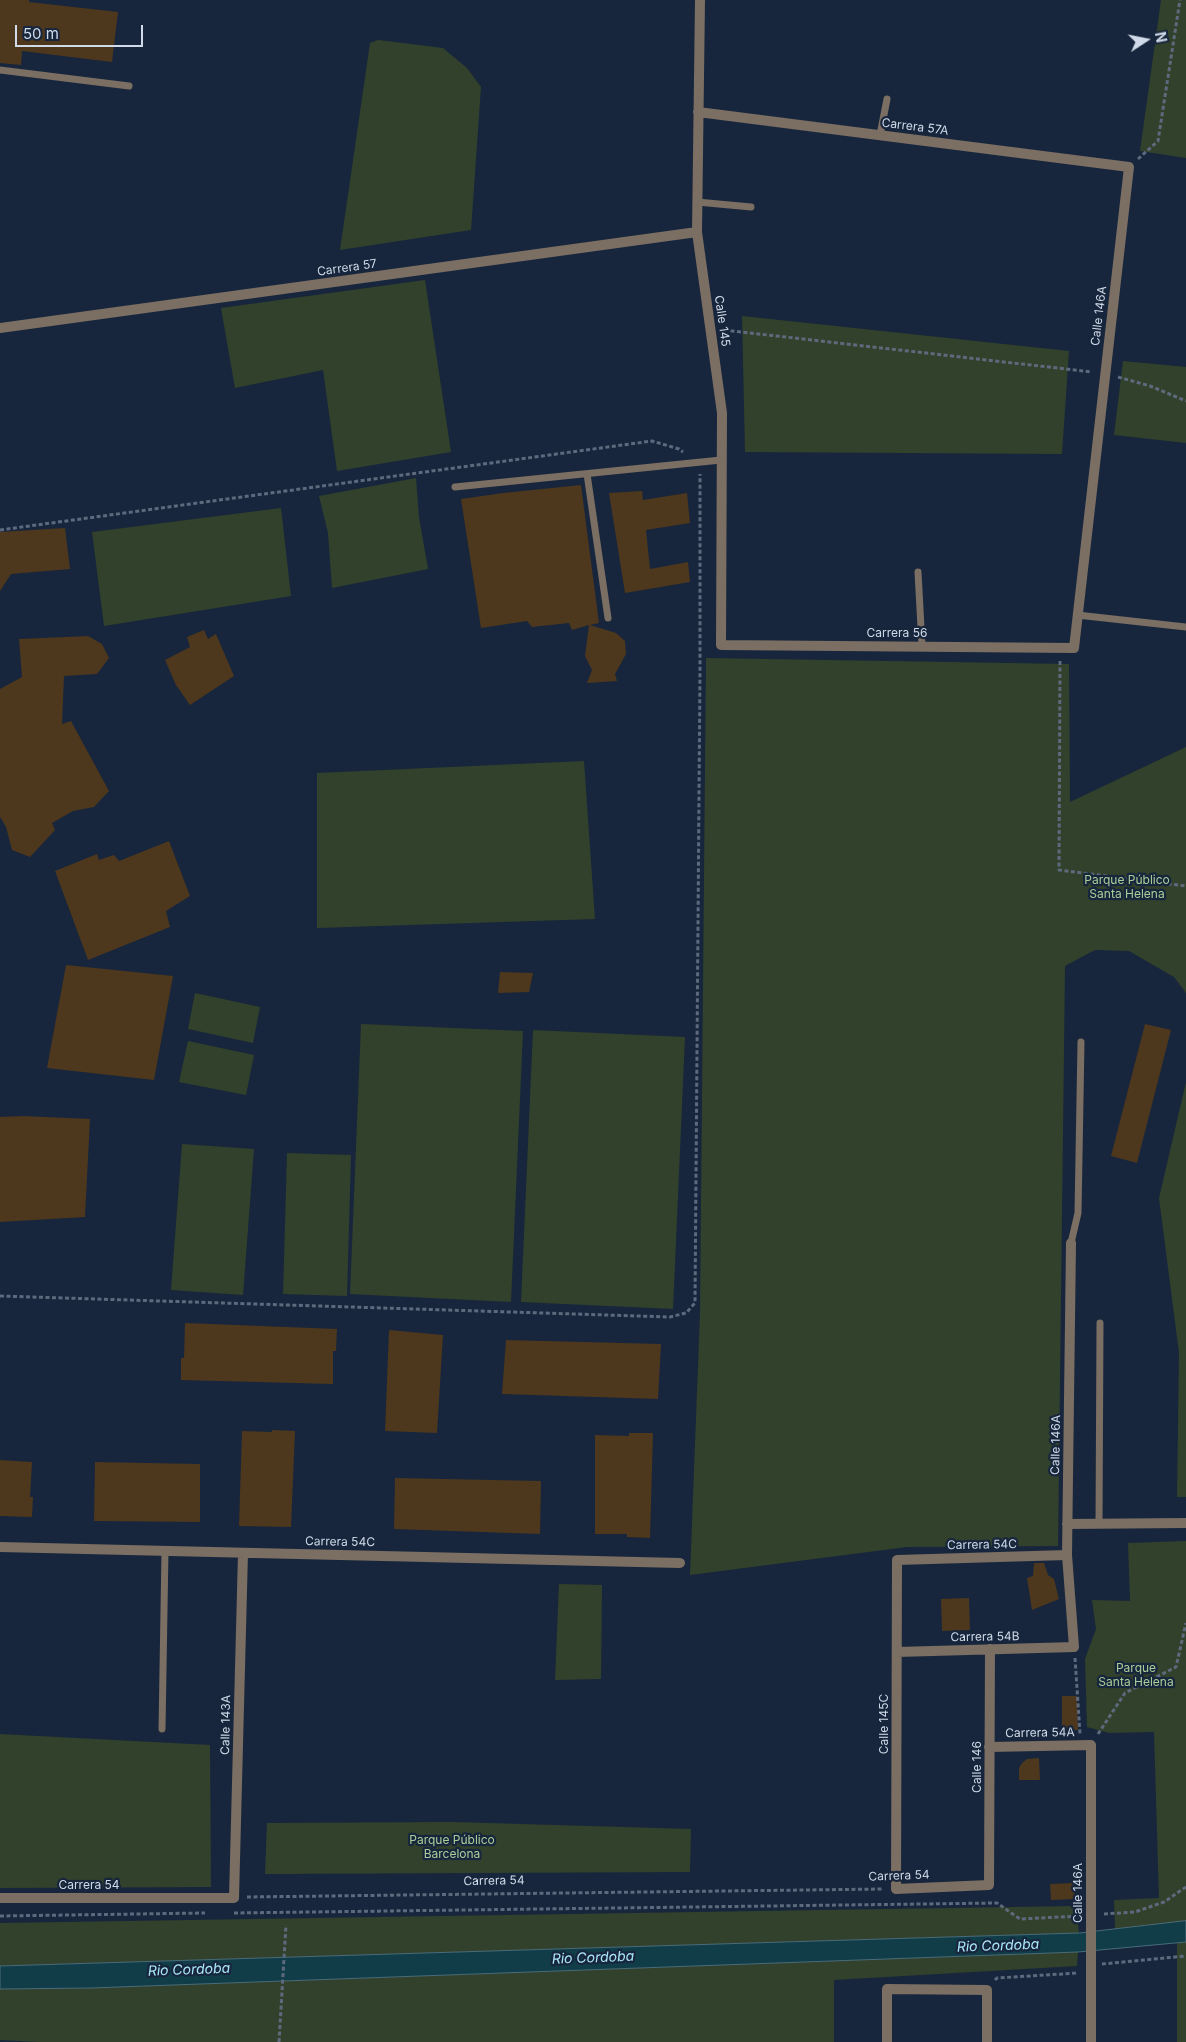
<!DOCTYPE html>
<meta charset="utf-8">
<style>
body{margin:0}
#map{position:relative;width:1186px;height:2042px;overflow:hidden;background:#17263c;font-family:Inter,sans-serif}
canvas{display:block}
.north{position:absolute;left:1121px;top:15px;width:50px;height:50px;-webkit-text-stroke:4px #17263c;paint-order:stroke;rotate:79deg;font-size:14px;font-weight:700;line-height:20px;text-align:center;color:#d0dae9}
.north::after{content:'';display:block;margin:auto;width:18px;height:22px;background:#d0dae9;clip-path:polygon(50% 0,100% 100%,50% 72%,0 100%)}
.scale{position:absolute;left:15px;top:25px;width:128px;height:22px;box-sizing:border-box;border:2px solid #d0dae9;border-top:0;padding-left:6px;font-size:15px;line-height:18px;white-space:nowrap;color:#d0dae9;-webkit-text-stroke:4px #17263c;paint-order:stroke}
</style>
<div id="map">
<canvas width="1186" height="2042"></canvas>
<div class="north">N</div>
<div class="scale">50 m</div>
</div>
<script>
const c = document.querySelector('canvas').getContext('2d');
c.lineJoin = 'round';
function paint(path, color) {
  c.fillStyle = color;
  c.fill(path, 'evenodd');
}
function trace(path, color, width, dash) {
  c.strokeStyle = color;
  c.lineWidth = width;
  c.lineCap = dash ? 'butt' : 'round';
  c.setLineDash(dash || []);
  c.stroke(path);
}
function write(font, color, halo, rows, align = 'center') {
  c.font = font + ' Inter,sans-serif';
  c.lineWidth = 4.5;
  c.setLineDash([]);
  c.textBaseline = 'middle';
  c.strokeStyle = halo;
  c.fillStyle = color;
  for (const [text, x, y, turn = 0] of rows) {
    c.save();
    c.translate(x, y);
    c.rotate((+turn || 0) * Math.PI / 180);
    c.textAlign = isNaN(turn) ? turn : align;
    if (halo) c.strokeText(text, 0, 0);
    c.fillText(text, 0, 0);
    c.restore();
  }
}
const green = new Path2D(`
 M1161,0H1186V158L1140,151Z
 M378,40L443,48L467,68L481,87L471,230L340,250L370,43Z
 M425,280L451,452L337,471L323,370L235,388L221,308Z
 M742,316L1069,351L1062,454L745,452Z
 M1123,361L1186,367V443L1114,435Z
 M416,478L419,517L428,569L332,588L328,533L319,496Z
 M281,508L291,596L104,626L92,532Z
 M706,658L1069,664L1070,802L1186,747V993L1174,977L1129,951L1095,950L1065,966L1058,1546L907,1547L690,1575L700,1313Z
 M584,761L595,919L317,928V773Z
 M195,993L260,1007L253,1043L188,1029Z
 M361,1024L523,1031L511,1302L350,1294Z
 M533,1030L685,1037L673,1309L521,1302Z
 M188,1041L254,1055L246,1095L179,1082Z
 M1186,1082V1497H1177L1179,1353L1159,1198Z
 M182,1144L254,1149L243,1295L171,1290Z
 M287,1153L351,1155L347,1296L283,1294Z
 M1186,1541V1921L1115,1929L1114,1900L1159,1898L1154,1732L1109,1733L1087,1727L1085,1659L1096,1629L1092,1600L1130,1601L1128,1543Z
 M559,1584L602,1585L601,1679L555,1680Z
 M0,1734L210,1745L211,1887L0,1888Z
 M453,1822L691,1829L690,1872L265,1874L267,1823Z
 M1076,1906L1079,1933L0,1966V1923Z
 M1186,1942V2042H1177V1943Z
 M1078,1952L1077,1966L834,1980V2042H39L0,2040V1989L91,1988Z`);
const water = new Path2D(`
 M1186,1921V1942L1078,1952L91,1988L0,1989V1966L1079,1933Z`);
const building = new Path2D(`
 M0,0H29V2L118,12L112,62L22,51L21,65L0,63Z
 M581,485L599,623L590,625L616,633L625,641L626,654L615,674L617,681L587,683L592,670L585,656L589,625L572,630L569,623L532,627L527,621L481,628L461,499L503,493Z
 M642,491L643,500L687,493L690,523L646,530L650,569L688,562L690,582L625,593L609,493Z
 M65,528L70,569L11,574L0,591V532Z
 M204,630L208,639L216,634L234,676L190,705L176,685L165,660L190,647L187,637Z
 M88,636L102,644L109,658L97,674L64,676L62,724L71,721L109,791L94,807L73,811L52,823L55,830L30,857L12,850L6,827L0,817V689L22,677L19,639Z
 M169,841L190,896L166,911L170,927L88,960L55,871L97,854L99,860L114,855L119,861Z
 M66,965L173,976L154,1080L47,1068Z
 M500,972L533,973L529,992L498,993Z
 M1145,1024L1171,1030L1137,1163L1111,1156Z
 M23,1116L90,1119L85,1217L0,1222V1117Z
 M185,1323L337,1329L336,1351H333V1384L181,1380V1358H184Z
 M389,1330L443,1335L437,1433L385,1431Z
 M506,1340L661,1344L658,1399L502,1394Z
 M272,1430L295,1431L291,1527L239,1526L242,1431L272,1432Z
 M629,1433H653L650,1538L627,1537V1534H595V1435L629,1436Z
 M0,1460L32,1462L30,1497H33L32,1517L0,1516Z
 M95,1462L200,1464V1522L94,1521Z
 M395,1478L541,1481L540,1534L394,1529Z
 M1034,1563H1044L1048,1575L1054,1579L1059,1599L1032,1610L1027,1578L1033,1576Z
 M969,1598L970,1630L942,1631L941,1599Z
 M1062,1696H1077L1078,1730H1062Z
 M1039,1758L1040,1780H1019V1768L1022,1763L1027,1759Z
 M1074,1883L1075,1899L1051,1900L1050,1884Z`);
const path = new Path2D(`
 M1138,159L1158,141L1180,0
 M724,330L1092,372
 M1118,377L1150,386L1186,401
 M0,530L652,441L679,449L683,452
 M1060,661L1059,870L1186,886
 M0,1296L670,1317L686,1313L695,1303L700,670V474
 M1075,1658L1080,1734
 M1098,1734L1125,1693L1176,1667L1186,1623
 M247,1897L883,1889
 M234,1913L997,1903L1020,1919L1080,1916
 M1104,1914L1135,1912L1164,1902L1186,1887
 M0,1916L205,1913
 M1102,1964L1186,1956
 M995,1980L997,1978L1078,1973
 M279,2042L286,1925`);
const lane = new Path2D(`
 M0,70L129,86
 M880,135L887,99
 M697,202L751,207
 M587,474L608,618
 M455,487L721,460
 M918,572L922,646
 M1077,615L1186,627
 M1071,1243L1078,1213L1081,1042
 M1099,1524L1100,1323
 M162,1729L165,1551`);
const street = new Path2D(`
 M698,112L1129,167L1074,648L721,645L722,413L697,232L700,0
 M0,328L697,232
 M1067,1524L1186,1523
 M0,1547L680,1563
 M990,1649L989,1885L896,1889L897,1560L1067,1555
 M897,1652L1074,1647L1067,1555L1071,1243
 M989,1747L1091,1745V2042
 M0,1898H234L243,1553
 M887,2042V1989L987,1990V2042`);
const streetNames = [
 ["Carrera 57A",915,127,7],
 ["Carrera 57",347,268,-8],
 ["Calle 146A",1099,316,-83],
 ["Calle 145",722,321,82],
 ["Carrera 56",897,633],
 ["Calle 146A",1056,1445,-89],
 ["Carrera 54C",340,1542,1],
 ["Carrera 54C",982,1545,-1],
 ["Carrera 54B",985,1637,-1],
 ["Calle 145C",884,1724,-90],
 ["Calle 143A",226,1725,-89],
 ["Carrera 54A",1040,1733,-1],
 ["Calle 146",977,1767,-90],
 ["Carrera 54",899,1876,-2],
 ["Carrera 54",494,1881,-1],
 ["Carrera 54",89,1885],
 ["Calle 146A",1078,1893,-90]
];
const parkNames = [
 ["Parque Público",1127,880],
 ["Santa Helena",1127,894],
 ["Parque",1136,1668],
 ["Santa Helena",1136,1682],
 ["Parque Público",452,1840],
 ["Barcelona",452,1854]
];
const waterNames = [
 ["Rio Cordoba",998,1946,-2],
 ["Rio Cordoba",593,1958,-2],
 ["Rio Cordoba",189,1970,-2]
];
paint(green, '#32412b');
paint(water, '#113d49');
trace(water, '#4a6c79', 1);
paint(building, '#4d371d');
trace(path, '#5d6a7d', 3, [4, 2.5]);
trace(lane, '#7b6e63', 7);
trace(street, '#7b6e63', 10);
write('12px', '#d0dae9', '#17263c', streetNames);
write('12px', '#aace99', '#17263c', parkNames);
write('italic 14px', '#aae5f8', '#17263c', waterNames);
</script>
